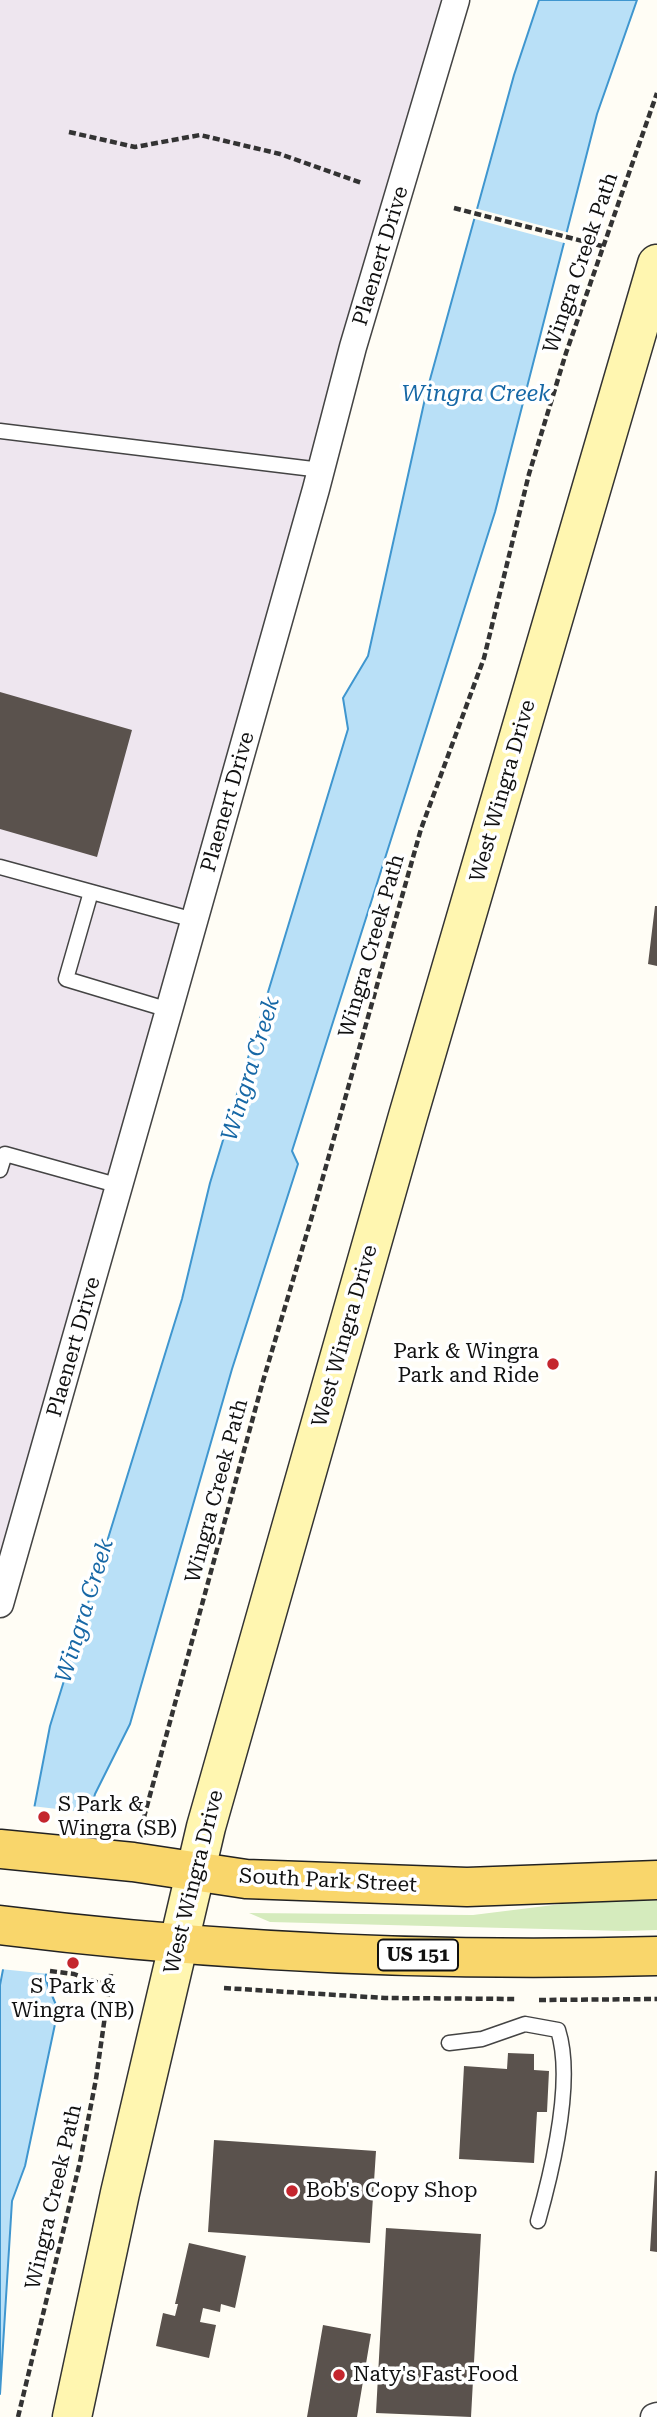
<!DOCTYPE html>
<style>
body{margin:0}
canvas{display:block;background:#fffdf5}
</style>
<canvas width="657" height="2417"></canvas>
<script>
const c = document.querySelector('canvas').getContext('2d');
c.lineJoin = 'round';
function paint(path, color) {
  c.fillStyle = color;
  c.fill(path, 'evenodd');
}
function trace(path, color, width, dash) {
  c.strokeStyle = color;
  c.lineWidth = width;
  c.lineCap = dash ? 'butt' : 'round';
  c.setLineDash(dash || []);
  c.stroke(path);
}
function write(font, color, halo, rows, align = 'center') {
  c.font = font + ' "Roboto Serif",serif';
  c.lineWidth = 7;
  c.setLineDash([]);
  c.textBaseline = 'middle';
  c.strokeStyle = halo;
  c.fillStyle = color;
  for (const [text, x, y, turn = 0] of rows) {
    c.save();
    c.translate(x, y);
    c.rotate((+turn || 0) * Math.PI / 180);
    c.textAlign = isNaN(turn) ? turn : align;
    if (halo) c.strokeText(text, 0, 0);
    c.fillText(text, 0, 0);
    c.restore();
  }
}
const industrial = new Path2D(`
 M0,0H456L0,1604Z`);
const green = new Path2D(`
 M657,1900V1930L624,1931L270,1922L249,1913L473,1915L570,1903Z`);
const water = new Path2D(`
 M539,0H637L597,114L495,512L292,1151L298,1164L232,1369L130,1724L95,1794L45,1978L58,2010L25,2166L12,2201L0,2394V1985L50,1726L182,1299L210,1183L348,729L343,698L368,656L426,394L514,75Z`);
const pier = new Path2D(`
 M474,208L570,233L568,244L471,218Z
 M31,1806L93,1813L50,1974L0,1969Z`);
const building = new Path2D(`
 M0,692L132,730L97,857L0,829Z
 M655,906H657V966L648,964Z
 M508,2053L534,2054V2070L549,2071L547,2112H537L534,2163L459,2159L464,2066L507,2069Z
 M214,2140L376,2151L370,2243L208,2232Z
 M655,2171H657V2252L650,2251Z
 M386,2228L481,2234L471,2417L376,2413Z
 M189,2243L246,2256L235,2308L221,2304L220,2312L203,2308L200,2322L216,2325L209,2358L156,2346L163,2313L175,2316L178,2304H175Z
 M323,2325L371,2334L357,2417H307Z`);
const path = new Path2D(`
 M69,132L135,147L200,135L280,154L362,183
 M454,208L602,246
 M141,1828L263,1381L312,1216L421,829L484,658L529,474L566,353L657,93
 M50,1971L74,1974L99,1983L109,1982
 M224,1988L385,1998L516,1999
 M539,2000L657,1999
 M18,2417L80,2162L96,2079L111,1974`);
const lane = new Path2D(`
 M0,431L321,470
 M0,867L194,920
 M91,892L66,979L169,1010
 M0,1170L5,1154L120,1186
 M449,2043L482,2039L525,2024L558,2030C574,2080 552,2171 538,2221`);
const street = new Path2D(`
 M0,1604L169,1010L316,489L353,347L456,0
 M654,2417L657,2416`);
const secondary = new Path2D(`
 M72,2417L120,2193L206,1827L408,1116L657,264`);
const primary = new Path2D(`
 M0,1849L133,1862L246,1879L467,1887L657,1880
 M0,1925C217,1952 438,1962 657,1956`);
const markers = [
 [553,1364,7,"#c4262e"],
 [44,1817,7,"#c4262e"],
 [73,1963,7,"#c4262e"],
 [292,2191,7,"#c4262e"],
 [339,2375,7,"#c4262e"]
];
const shields = [
 [418,1955,80]
];
const shieldNames = [
 ["US 151",418,1955]
];
const streetNames = [
 ["Plaenert Drive",381,256,-73],
 ["Wingra Creek Path",581,263,-71],
 ["West Wingra Drive",503,791,-74],
 ["Plaenert Drive",228,802,-74],
 ["Wingra Creek Path",372,946,-74],
 ["West Wingra Drive",345,1336,-74],
 ["Plaenert Drive",74,1347,-74],
 ["Wingra Creek Path",217,1491,-75],
 ["South Park Street",328,1881,3],
 ["West Wingra Drive",194,1882,-76],
 ["Wingra Creek Path",54,2197,-77]
];
const poiNames = [
 ["Park & Wingra",539,1352,"right"],
 ["Park and Ride",539,1376,"right"],
 ["S Park &",58,1805],
 ["Wingra (SB)",58,1829],
 ["S Park &",73,1987,"center"],
 ["Wingra (NB)",73,2011,"center"],
 ["Bob's Copy Shop",306,2191],
 ["Naty's Fast Food",353,2375]
];
const waterNames = [
 ["Wingra Creek",476,394],
 ["Wingra Creek",251,1069,-73],
 ["Wingra Creek",85,1611,-73]
];
paint(industrial, '#eee6ef');
paint(green, '#d5ebbd');
paint(water, '#b9e0f7');
trace(water, '#3f96cf', 2);
paint(pier, '#fffdf5');
paint(building, '#5a524d');
trace(lane, '#444', 17);
trace(street, '#444', 29);
trace(secondary, '#333', 41);
trace(primary, '#222', 41);
trace(path, '#333', 4.5, [7, 3.5]);
trace(lane, '#fff', 14);
trace(street, '#fff', 26);
trace(secondary, '#fff6b0', 38);
trace(primary, '#f9d66b', 38);
for (const [x, y, r, color] of markers) {
  const dot = new Path2D();
  dot.arc(x, y, r, 0, 2 * Math.PI);
  c.fillStyle = color;
  c.fill(dot);
  trace(dot, '#fff', 2.5);
}
for (const [x, y, w] of shields) {
  const box = new Path2D();
  box.roundRect(x - w / 2, y - 15.5, w, 31, 5);
  c.fillStyle = '#fff';
  c.fill(box);
  trace(box, '#111', 2);
}
write('bold 19px', '#111', null, shieldNames);
write('21px', '#111', '#fff', streetNames);
write('21px', '#111', '#fff', poiNames, 'left');
write('italic 23px', '#1768a6', '#fff', waterNames);
</script>
